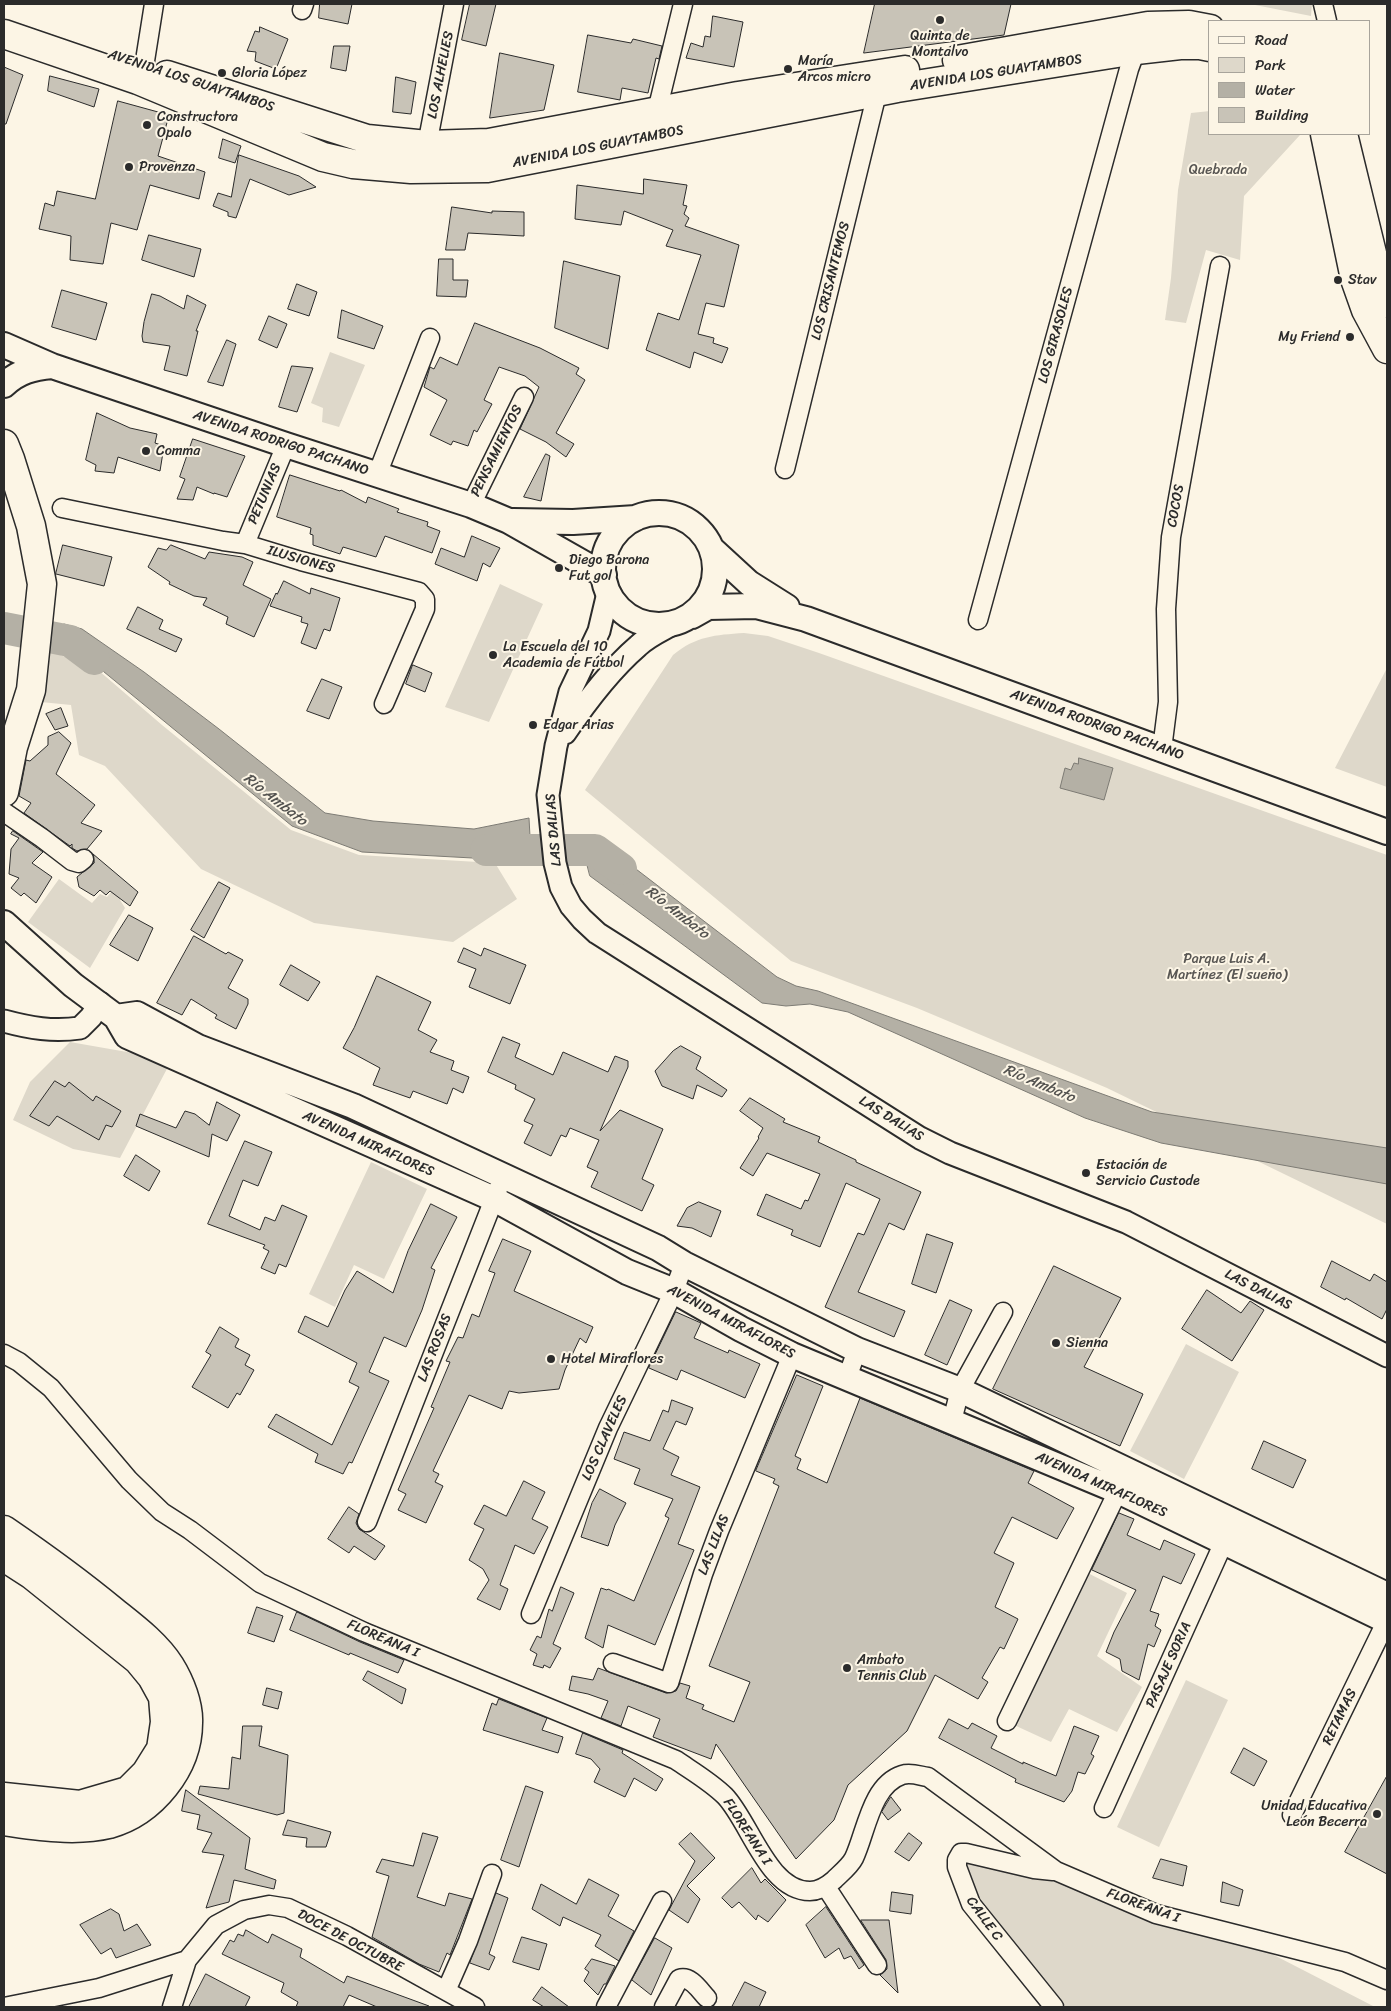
<!DOCTYPE html>
<meta charset="utf-8">
<style>
body{margin:0}
#map{position:relative;width:1391px;height:2011px;overflow:hidden;background:#fcf5e5;font-family:Sriracha,sans-serif}
canvas{display:block}
.frame{position:absolute;inset:0;border:5px solid #2b2b2b;pointer-events:none}
.legend{position:absolute;left:1208px;top:20px;width:162px;height:115px;box-sizing:border-box;background:#fcf5e5;border:1px solid #a8a49b;margin:0;padding:6px 9px;list-style:none;font-size:15px;color:#2b2b2b}
.legend li{display:flex;align-items:center;gap:10px;height:25px}
.legend b{width:25px;border:1px solid #a8a49b}
</style>
<div id="map">
<canvas width="1391" height="2011"></canvas>
<div class="frame"></div>
<ul class="legend">
<li><b style="height:6px;background:#fcf5e5"></b>Road</li>
<li><b style="height:14px;background:#ded8ca"></b>Park</li>
<li><b style="height:14px;background:#b4b0a5"></b>Water</li>
<li><b style="height:14px;background:#c8c3b7"></b>Building</li>
</ul>
</div>
<script>
const c = document.querySelector('canvas').getContext('2d');
c.lineJoin = 'round';
function paint(path, color) {
  c.fillStyle = color;
  c.fill(path, 'evenodd');
}
function trace(path, color, width, dash) {
  c.strokeStyle = color;
  c.lineWidth = width;
  c.lineCap = dash ? 'butt' : 'round';
  c.setLineDash(dash || []);
  c.stroke(path);
}
function write(font, color, halo, rows, align = 'center') {
  c.font = font + ' Sriracha,sans-serif';
  c.lineWidth = 4;
  c.setLineDash([]);
  c.textBaseline = 'middle';
  c.strokeStyle = halo;
  c.fillStyle = color;
  for (const [text, x, y, turn = 0] of rows) {
    c.save();
    c.translate(x, y);
    c.rotate((+turn || 0) * Math.PI / 180);
    c.textAlign = isNaN(turn) ? turn : align;
    if (halo) c.strokeText(text, 0, 0);
    c.fillText(text, 0, 0);
    c.restore();
  }
}
const green = new Path2D(`
 M1250,4H1312L1311,16Z
 M1210,111V134H1298L1300,135L1244,196L1240,260L1206,250L1186,323L1165,320L1171,278L1178,190L1191,113Z
 M330,352L365,365L339,427L322,422L323,408L311,403Z
 M500,584L543,604L489,722L445,707Z
 M744,633L768,636L819,653L1387,855V1224L1107,1088L917,1008L791,961L585,790L673,655C696,636 715,635 744,633Z
 M43,648L98,670L162,725L291,830L359,855L495,863L517,899L453,942L314,923L201,869L105,766L79,755L71,705L31,701Z
 M1387,668V787L1335,768Z
 M59,879L92,903L100,894L107,897L118,884L124,890L120,900L125,908L90,968L28,922Z
 M70,1042L150,1056L169,1065L120,1158L73,1149L13,1120L30,1082Z
 M371,1162L427,1189L384,1279L354,1265L335,1307L309,1294Z
 M1186,1344L1239,1372L1184,1479L1130,1451Z
 M1076,1567L1127,1593L1097,1656L1142,1687L1117,1732L1069,1709L1051,1742L1001,1719Z
 M1186,1680L1228,1700L1159,1847L1117,1827Z
 M965,1861L1123,1894L1268,1952L1375,2007H1066L981,1908L963,1862Z`);
const water = new Path2D(`
 M64,624L82,629L144,672L219,729L325,813L373,821L474,829L529,818L531,855L491,859L362,852L292,826L98,667L52,646Z
 M1079,758L1113,768L1104,800L1060,788L1065,768L1071,770L1074,763L1078,764Z
 M581,840L602,843L777,977L796,986L818,991L1152,1112L1387,1148V1184L1161,1143L1085,1118L848,1012L810,1004L786,1006L762,1003L590,876Z`);
const river = new Path2D(`
 M4,628L70,641L94,659
 M486,850H595L621,869`);
const building = new Path2D(`
 M320,4H352L348,24L319,18Z
 M470,4H496L486,46L462,40Z
 M875,4H1011L1004,35L864,53Z
 M713,16L743,22L734,67L686,58L691,43L703,47L705,36L710,37Z
 M260,27L288,39L276,69L255,61L256,52L247,51L255,31L259,32Z
 M588,35L631,43L633,39L662,46L659,59L656,58L648,93L622,88L620,100L578,92Z
 M334,46H350L346,71L331,68Z
 M500,53L554,65L544,110L490,118Z
 M4,67L23,75L6,124H4Z
 M50,76L99,89L94,107L48,91Z
 M396,77L416,82L411,114L393,112Z
 M118,101L169,115L158,156L205,172L199,199L150,185L137,230L111,223L103,264L70,260L71,236L39,229L45,203L54,206L57,191L95,199Z
 M223,139L241,146L235,163L219,158Z
 M239,155L299,176L316,187L289,195L250,179L236,218L228,216V212L213,206L218,193L231,197Z
 M644,179L687,185L683,205L687,206L684,214L689,218L685,226L739,245L724,307L706,303L698,334L714,338L713,343L728,348L722,363L694,352L690,368L646,350L658,313L679,320L701,255L666,246L673,230L624,211L621,225L575,219L577,185L643,194Z
 M452,207L492,213V211L524,212V236L468,233L465,250H446Z
 M149,235L201,249L194,277L142,260Z
 M439,259H453V280H468L466,297L437,296Z
 M564,261L620,276L608,349L555,328Z
 M297,284L317,292L309,316L288,309Z
 M62,290L107,303L96,340L52,327Z
 M152,294L160,296L184,309L187,295L206,305L196,331H198L187,376L164,370L170,346L143,342L142,336L144,322Z
 M342,310L383,326L374,349L338,338Z
 M269,316L287,324L277,348L259,340Z
 M475,323L540,348L579,368L576,374L585,380L556,433L574,444L566,457L546,442L520,429L539,387L525,376L499,367L484,400L492,404L477,432L474,430L468,446L453,441L451,445L430,435L447,400L424,387L430,367L434,369L440,357L457,365Z
 M227,340L236,344L223,386L208,382Z
 M292,366L313,368L297,412L279,407Z
 M97,413L130,428L157,434L155,443L164,446L160,471L118,457L114,473L95,471L96,465L86,460Z
 M193,439L245,456L227,497L214,493V494L197,487L193,500L177,499L185,479L180,477Z
 M546,454L550,456L541,501L524,497Z
 M290,475L340,491L341,490L366,503L368,497L399,509L397,512L428,522L427,526L440,531L432,553L385,536L376,557L343,547L340,554L313,545V535L310,534L311,528L277,517Z
 M472,536L500,548L490,567L483,563L477,581L435,564L441,548L464,557Z
 M63,545L112,557L104,586L56,574Z
 M171,545L205,559L209,552L242,557L253,562L243,585L271,599L254,637L226,624L228,617L203,605L207,598L194,596L169,584L170,582L148,567L158,548L166,550Z
 M284,581L310,594L311,588L340,598L330,631L324,629L316,649L301,643L308,624L301,622L302,617L270,606L276,593L277,594Z
 M138,607L163,620L159,629L182,639L176,652L127,629Z
 M413,665L432,673L425,692L406,684Z
 M322,679L342,687L329,719L307,711Z
 M61,708L68,726L55,730L46,714Z
 M59,732L71,743L56,774L95,805L81,823L102,831L87,849L77,851L72,848V844L70,846L24,813L31,803L19,796L26,760L30,761L48,745V737Z
 M13,831L43,852L32,863L52,877L36,903L24,893L21,896L11,888L19,878L9,874L11,849L19,838L11,834Z
 M93,854L138,892L130,906L110,891L106,895L100,890L94,896L79,887L77,877L94,863Z
 M219,882L230,888L204,938L191,930Z
 M129,915L153,928L138,961L110,945Z
 M194,936L226,954L228,952L243,960L228,988L248,999V1004L236,1029L215,1018L217,1015L191,999L182,1015L157,1003Z
 M464,948L481,956L484,948L526,965L510,1004L469,987L476,969L458,962Z
 M291,965L320,982L308,1001L280,985Z
 M377,976L431,1002L418,1030L437,1040L430,1052L454,1061L451,1070L469,1077L463,1093L453,1088L447,1104L413,1091L410,1098L373,1085L380,1068L343,1048L354,1028Z
 M503,1037L520,1044L515,1057L553,1075L563,1052L608,1072L615,1056L628,1061V1067L600,1131L620,1110L663,1129L642,1179L654,1185L642,1211L591,1187L598,1172L587,1167L599,1140L570,1128L566,1137L561,1135L551,1156L524,1143L533,1125L524,1121L535,1099L515,1089L516,1085L488,1072Z
 M681,1046L701,1057L696,1069L727,1090L722,1097L697,1085L693,1099L662,1086L655,1071L673,1051Z
 M55,1081L65,1087L69,1082L93,1101L96,1096L121,1111L112,1127L106,1125L99,1140L57,1116L49,1126L30,1116Z
 M750,1098L785,1119L783,1122L820,1137L818,1142L856,1160V1162L921,1192L904,1230L889,1223L858,1292L905,1311L894,1337L825,1307L858,1233L864,1235L880,1199L846,1183L820,1247L791,1235L793,1230L757,1215L766,1194L801,1209L805,1200L808,1201L820,1174L767,1153L753,1176L740,1168L759,1138L758,1137L763,1128L740,1111Z
 M217,1102L240,1115L227,1141L212,1134L209,1157L136,1126L140,1114L176,1128L185,1111L195,1114L209,1125Z
 M245,1141L272,1152L258,1186L243,1180L229,1216L260,1230L265,1217L275,1221L282,1205L307,1216L286,1267L279,1264L275,1274L261,1268L269,1251L263,1248L265,1245L208,1224Z
 M136,1155L160,1171L149,1191L124,1176Z
 M699,1202L721,1211L711,1237L692,1228L677,1226L687,1208Z
 M431,1204L457,1217L431,1268L435,1270L422,1310L406,1347L384,1337L369,1372L389,1381L352,1463L349,1462L343,1474L315,1462L318,1454L268,1427L276,1414L332,1445L359,1387L349,1382L357,1363L298,1332L305,1316L328,1327L345,1290L357,1271L393,1293L408,1251Z
 M927,1234L953,1243L936,1293L912,1284Z
 M503,1239L531,1251L514,1291L593,1327L586,1343L580,1338L565,1370L559,1389L519,1393L509,1391L502,1409L469,1395L433,1471L439,1474L435,1482L443,1486L426,1523L398,1510L406,1494L398,1490L434,1408L431,1407L450,1362L446,1361L458,1337L463,1338L472,1314L479,1317L495,1273L489,1271Z
 M1332,1261L1370,1281L1374,1274L1387,1282V1309L1382,1319L1346,1298L1345,1300L1321,1287Z
 M1054,1266L1121,1298L1084,1367L1143,1394L1120,1446L993,1389Z
 M1207,1290L1241,1313L1250,1301L1264,1310L1232,1361L1182,1329Z
 M950,1300L972,1310L947,1365L925,1355Z
 M676,1312L701,1323L694,1338L728,1353L729,1350L760,1364L745,1398L681,1370L677,1380L649,1368Z
 M220,1327L239,1339L235,1347L250,1355L245,1365L254,1370L240,1395L237,1393L228,1408L192,1387L211,1355L206,1352Z
 M797,1375L823,1386L795,1456L801,1459L797,1469L827,1483L860,1398L1034,1471L1028,1483L1074,1508L1057,1539L1012,1517L994,1553L1014,1563L995,1607L1018,1619L1004,1649L1000,1647L982,1678L988,1682L978,1699L935,1675L907,1731L848,1785L834,1820L796,1859L716,1744L711,1759L653,1737L660,1719L628,1706L621,1726L601,1718L608,1701L588,1694L569,1690L572,1676L593,1680L598,1668L666,1693L676,1691L680,1683L690,1686L686,1698L704,1705L702,1709L734,1722L750,1682L709,1666L779,1486L773,1483L775,1479L756,1471Z
 M672,1400L693,1408L686,1425L676,1421L663,1449L679,1457L671,1475L700,1487L678,1544L694,1550L655,1645L608,1625L603,1648L585,1638L601,1588L607,1590L608,1589L634,1601L669,1518L665,1516L673,1499L634,1484L640,1469L614,1459L624,1432L650,1441L663,1410L668,1412Z
 M1264,1441L1306,1460L1293,1488L1252,1469Z
 M524,1481L545,1492L532,1519L548,1527L534,1554L515,1545L500,1585L508,1589L500,1610L477,1599L489,1580L483,1569L469,1560L484,1529L474,1524L484,1505L506,1516Z
 M600,1489L626,1503L615,1525L608,1546L581,1537L592,1503Z
 M349,1507L359,1514L356,1523L359,1529L385,1546L375,1560L354,1546L349,1553L328,1539Z
 M1119,1513L1134,1519L1127,1535L1160,1550L1164,1540L1195,1554L1181,1584L1163,1576L1150,1611L1159,1614L1155,1626L1161,1630L1154,1647L1148,1644L1139,1680L1122,1671L1120,1659L1106,1652L1114,1632L1136,1590L1092,1570Z
 M561,1587L574,1593L553,1644L561,1648L550,1668L544,1665L543,1668L533,1665L537,1654L530,1650L537,1636L541,1638L549,1609L552,1611Z
 M257,1607L283,1616L274,1642L248,1633Z
 M297,1612L360,1642L404,1660L398,1673L350,1653L349,1655L290,1630Z
 M368,1671L406,1689L402,1704L363,1680Z
 M267,1688L282,1692L278,1709L263,1705Z
 M499,1699L547,1718L542,1730L563,1737L558,1753L483,1730L492,1703L496,1705Z
 M949,1719L968,1729L972,1723L997,1736L991,1748L1023,1764V1762L1056,1776L1074,1726L1099,1736L1091,1754L1094,1756L1085,1774L1078,1772L1072,1791L1064,1802L1015,1782L1016,1779L939,1738Z
 M243,1726H262L259,1746L288,1755L284,1813L277,1815L198,1794L200,1786L229,1789L232,1757L240,1759Z
 M583,1733L623,1750L622,1753L663,1779L656,1791L634,1778L625,1797L594,1782L600,1769L591,1759L576,1754Z
 M1244,1748L1267,1761L1254,1786L1231,1773Z
 M1387,1776V1874L1345,1852Z
 M526,1786L543,1792L519,1867L501,1860Z
 M186,1790L250,1838L245,1869L276,1880L274,1889L234,1880L229,1902L206,1908L224,1855L202,1852L212,1833L197,1829L200,1815L182,1811Z
 M891,1797L901,1810L888,1820L882,1812Z
 M288,1820L331,1832L326,1847H306L307,1838L283,1835Z
 M423,1833L438,1837L417,1897L445,1906L449,1893L472,1899L450,1955L447,1953L439,1972L419,1964L372,1937L389,1876L376,1872L382,1859L413,1866Z
 M691,1833L715,1858L687,1886L700,1899L688,1923L669,1910L695,1861L679,1844Z
 M909,1833L922,1843L909,1861L895,1852Z
 M1161,1859L1187,1866L1183,1886L1153,1878Z
 M752,1868L761,1883L765,1879L786,1900L768,1922L758,1915L756,1920L739,1902L732,1908L722,1898Z
 M589,1879L619,1895L608,1916L634,1931L619,1961L595,1946L601,1935L563,1917L560,1926L532,1909L541,1884L576,1904Z
 M1223,1882L1243,1890L1239,1906L1221,1902Z
 M892,1892L913,1895L911,1914L890,1911Z
 M496,1893L508,1898L489,1954L495,1957L489,1970L470,1963Z
 M826,1907L864,1965L859,1969L851,1956L844,1959L839,1948L825,1958L806,1925Z
 M111,1909L119,1914L124,1931L137,1924L151,1945L116,1958L111,1948L101,1954L80,1925Z
 M861,1920H889L898,1993L880,1975L887,1969L886,1960Z
 M246,1930L268,1943L272,1934L302,1949L300,1957L344,1983L347,1976L429,2006V2007H377L349,1995L343,2007H296L298,2002L281,1992L284,1983L222,1954L230,1940L234,1942L238,1934L243,1936Z
 M522,1937L547,1944L539,1970L513,1962Z
 M655,1938L672,1948L651,1995L632,1980Z
 M592,1959L615,1966L606,1984H604L598,1995L584,1981L589,1972L585,1969Z
 M206,1974L250,1997L245,2007H189Z
 M745,1982L766,1992L759,2007H732Z
 M542,1987L569,2007H544L533,2000Z`);
const minor = new Path2D(`
 M1323,4L1327,21
 M302,10L304,4
 M138,80L144,67L154,4
 M657,111L683,4
 M427,145L454,4
 M785,469L877,93
 M377,475L430,338
 M471,505L524,397
 M62,508L223,541L245,544L301,561L419,592L425,599V609L384,704
 M245,544L286,445
 M978,620L1129,69L1136,50
 M1162,749L1168,702L1166,609L1171,537L1220,266
 M4,812L42,838L72,861L79,863L84,859
 M4,1354L19,1362L51,1388L129,1480L162,1512L190,1530L260,1583L364,1632L676,1760C692,1771 711,1782 725,1796C750,1822 768,1891 810,1891C819,1891 827,1886 834,1880C840,1874 850,1866 854,1858C866,1833 871,1785 902,1775C911,1772 920,1776 928,1777L1056,1871L1156,1914L1345,1962L1387,1980
 M847,1378L857,1350
 M952,1421L960,1390L1003,1312
 M367,1522L498,1189
 M531,1614L608,1428L674,1291L684,1264
 M613,1663L669,1683L703,1574L719,1531L792,1355
 M1007,1721L1118,1491
 M1104,1808L1228,1533
 M1292,1815L1387,1620
 M1053,1871L1034,1869L966,1853H961L957,1860V1867L971,1904L1054,2007
 M826,1887L877,1965
 M446,1991L468,1941L492,1874
 M4,2007L99,1988L187,1960L216,1925L244,1910L269,1905L288,1908L347,1936L475,2007
 M172,2007L187,1960
 M606,2007L662,1901
 M664,2007L679,1979C691,1975 700,1991 707,1998`);
const tertiary = new Path2D(`
 M608,593L599,631L570,692L556,746L548,795L555,863L561,887L571,906L582,919L597,933L920,1138L950,1153L1126,1222L1387,1356
 M565,733C586,702 609,671 638,646C647,637 660,631 671,625
 M4,1021C30,1028 53,1032 80,1028L91,1017L100,1003`);
const secondary = new Path2D(`
 M4,345L52,366L286,445L471,505L509,521L604,575
 M4,385C19,371 33,368 52,366
 M603 569a56 56 0 1 1 112 0a56 56 0 1 1-112 0Z
 M513,521L573,522L636,518
 M712,549L749,583L787,607
 M692,616L708,607L756,606L806,619L1387,832
 M4,923L73,985L116,1017L127,1036L494,1199L627,1272L674,1291L741,1329L792,1355L1118,1491L1387,1621
 M116,1017L137,1014L198,1047L353,1106L658,1248L684,1264L857,1350L960,1390L1387,1595`);
const primary = new Path2D(`
 M4,34L138,80L323,157L353,164L411,169L487,168L897,88L1136,50L1180,45H1200L1210,47
 M957,60L1148,26L1189,25L1210,29
 M167,75L367,139L427,145L489,143L738,96L905,70
 M1325,134L1355,279L1366,310L1387,349
 M1343,134L1379,282L1387,303
 M4,444L10,459L31,526L42,584L31,690L13,747L4,792
 M4,1530C42,1556 78,1582 113,1611C133,1627 156,1644 170,1666C180,1682 189,1705 188,1723C188,1768 152,1812 109,1824C76,1832 37,1826 4,1821
 M4,1557L32,1575L138,1660L152,1677L163,1697L165,1722L161,1749L146,1773L128,1791L80,1805L4,1797`);
const markers = [
 [940,20,5,"#2b2b2b"],
 [788,69,5,"#2b2b2b"],
 [222,73,5,"#2b2b2b"],
 [147,125,5,"#2b2b2b"],
 [129,167,5,"#2b2b2b"],
 [1338,280,5,"#2b2b2b"],
 [1350,337,5,"#2b2b2b"],
 [146,451,5,"#2b2b2b"],
 [559,568,5,"#2b2b2b"],
 [493,655,5,"#2b2b2b"],
 [533,725,5,"#2b2b2b"],
 [1086,1173,5,"#2b2b2b"],
 [1056,1343,5,"#2b2b2b"],
 [551,1359,5,"#2b2b2b"],
 [847,1668,5,"#2b2b2b"],
 [1377,1814,5,"#2b2b2b"]
];
const poiNames = [
 ["Quinta de",940,36,"center"],
 ["Montalvo",940,52,"center"],
 ["María",798,61],
 ["Arcos micro",798,77],
 ["Gloria López",232,73],
 ["Constructora",157,117],
 ["Opalo",157,133],
 ["Provenza",139,167],
 ["Stav",1348,280],
 ["My Friend",1340,337,"right"],
 ["Comma",156,451],
 ["Diego Barona",569,560],
 ["Fut gol",569,576],
 ["La Escuela del 10",503,647],
 ["Academia de Fútbol",503,663],
 ["Edgar Arias",543,725],
 ["Estación de",1096,1165],
 ["Servicio Custode",1096,1181],
 ["Sienna",1066,1343],
 ["Hotel Miraflores",561,1359],
 ["Ambato",857,1660],
 ["Tennis Club",857,1676],
 ["Unidad Educativa",1367,1806,"right"],
 ["León Becerra",1367,1822,"right"]
];
const streetNames = [
 ["AVENIDA LOS GUAYTAMBOS",996,73,-9],
 ["LOS ALHELIES",441,75,-79],
 ["AVENIDA LOS GUAYTAMBOS",191,81,18],
 ["AVENIDA LOS GUAYTAMBOS",598,147,-11],
 ["LOS CRISANTEMOS",831,281,-76],
 ["LOS GIRASOLES",1056,335,-75],
 ["AVENIDA RODRIGO PACHANO",281,443,18],
 ["PENSAMIENTOS",497,451,-64],
 ["PETUNIAS",265,494,-67],
 ["COCOS",1176,506,-80],
 ["ILUSIONES",301,560,16],
 ["AVENIDA RODRIGO PACHANO",1097,725,20],
 ["LAS DALIAS",554,830,-95],
 ["LAS DALIAS",891,1119,32],
 ["AVENIDA MIRAFLORES",368,1144,24],
 ["LAS DALIAS",1258,1290,27],
 ["AVENIDA MIRAFLORES",731,1322,28],
 ["LAS ROSAS",435,1348,-69],
 ["LOS CLAVELES",605,1438,-66],
 ["AVENIDA MIRAFLORES",1101,1485,24],
 ["LAS LILAS",714,1545,-69],
 ["FLOREANA I",383,1639,23],
 ["PASAJE SORIA",1169,1665,-66],
 ["RETAMAS",1340,1717,-64],
 ["FLOREANA I",747,1832,57],
 ["FLOREANA I",1143,1906,20],
 ["CALLE C",984,1919,54],
 ["DOCE DE OCTUBRE",350,1941,28]
];
const parkNames = [
 ["Quebrada",1218,170],
 ["Parque Luis A.",1227,959],
 ["Martínez (El sueño)",1227,975]
];
const waterNames = [
 ["Río Ambato",275,800,38],
 ["Río Ambato",677,913,38],
 ["Río Ambato",1039,1084,23]
];
paint(green, '#ded8ca');
paint(water, '#b4b0a5');
trace(water, '#7d7b74', 1);
trace(river, '#b4b0a5', 32);
paint(building, '#c8c3b7');
trace(building, '#2b2b2b', 1);
trace(minor, '#2b2b2b', 21);
trace(tertiary, '#2b2b2b', 25);
trace(secondary, '#2b2b2b', 28);
trace(primary, '#2b2b2b', 31);
trace(minor, '#fcf5e5', 18);
trace(tertiary, '#fcf5e5', 21);
trace(secondary, '#fcf5e5', 24);
trace(primary, '#fcf5e5', 28);
for (const [x, y, r, color] of markers) {
  const dot = new Path2D();
  dot.arc(x, y, r, 0, 2 * Math.PI);
  c.fillStyle = color;
  c.fill(dot);
  trace(dot, '#fcf5e5', 2);
}
write('14px', '#2b2b2b', '#fcf5e5', poiNames, 'left');
write('14px', '#2b2b2b', '#fcf5e5', streetNames);
write('14px', '#585653', '#fcf5e5', parkNames);
write('italic 15px', '#545350', '#fcf5e5', waterNames);
</script>
